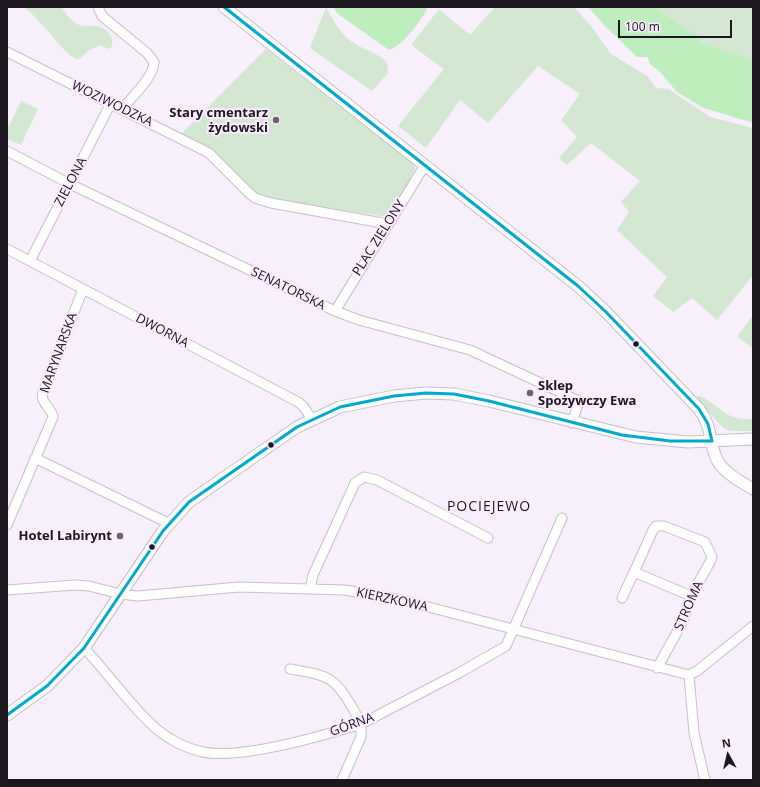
<!DOCTYPE html>
<meta charset="utf-8">
<style>
body{margin:0}
#map{position:relative;width:760px;height:787px;overflow:hidden;background:#f7effa;font-family:"Open Sans",sans-serif}
canvas{display:block}
.frame{position:absolute;inset:0;border:8px solid #1d171f;pointer-events:none}
.north{position:absolute;left:708px;top:735px;width:40px;height:40px;-webkit-text-stroke:3px #faebfe;paint-order:stroke;rotate:352deg;font-size:11px;font-weight:700;line-height:16px;text-align:center;color:#1d171f}
.north::after{content:'';display:block;margin:auto;width:14px;height:18px;background:#1d171f;clip-path:polygon(50% 0,100% 100%,50% 72%,0 100%)}
.scale{position:absolute;left:618px;top:20px;width:114px;height:18px;box-sizing:border-box;border:2px solid #1d171f;border-top:0;padding-left:5px;font-size:12px;line-height:14px;white-space:nowrap;color:#1d171f;-webkit-text-stroke:3px #faebfe;paint-order:stroke}
</style>
<div id="map">
<canvas width="760" height="787"></canvas>
<div class="frame"></div>
<div class="north">N</div>
<div class="scale">100 m</div>
</div>
<script>
const c = document.querySelector('canvas').getContext('2d');
c.lineJoin = 'round';
function paint(path, color) {
  c.fillStyle = color;
  c.fill(path, 'evenodd');
}
function trace(path, color, width, dash) {
  c.strokeStyle = color;
  c.lineWidth = width;
  c.lineCap = dash ? 'butt' : 'round';
  c.setLineDash(dash || []);
  c.stroke(path);
}
function write(font, color, halo, rows, align = 'center') {
  c.font = font + ' "Open Sans",sans-serif';
  c.lineWidth = 4;
  c.setLineDash([]);
  c.textBaseline = 'middle';
  c.strokeStyle = halo;
  c.fillStyle = color;
  for (const [text, x, y, turn = 0] of rows) {
    c.save();
    c.translate(x, y);
    c.rotate((+turn || 0) * Math.PI / 180);
    c.textAlign = isNaN(turn) ? turn : align;
    if (halo) c.strokeText(text, 0, 0);
    c.fillText(text, 0, 0);
    c.restore();
  }
}
const green = new Path2D(`
 M23,7H62C66,16 73,23 82,26C86,27 88,25 92,26C105,26 114,34 112,47L108,49L100,45C96,48 90,49 87,52C83,55 82,59 77,59C67,58 37,14 23,7Z
 M326,7C334,22 342,37 357,45C369,52 377,53 387,62L388,73L372,91L310,48Z
 M495,7H574L591,26L611,54L647,76L656,88L668,89L710,117L753,128V275L717,320L692,298L673,312L653,296L667,277L617,230L629,212L621,202L640,181L591,143L567,165L559,158L577,137L561,120L580,94L538,66L488,123L460,100L426,148L398,126L444,69L411,45L439,9L470,35Z
 M605,7H753V96Z
 M266,49L414,164L415,170L410,177L412,178L388,217L267,199L253,192L181,134Z
 M21,101L38,109L21,145L7,139V130Z
 M753,315V348L737,337Z
 M697,396C709,398 717,408 727,414C735,419 744,419 753,419V431H730L723,428L697,399Z`);
const water = new Path2D(`
 M333,7H426L427,10C419,22 403,46 389,50L338,14Z
 M588,7H655L669,18L695,34L699,42L753,60V123L704,108L677,92L659,71L650,64L647,57H637L606,27Z`);
const minor = new Path2D(`
 M98,7L102,16L147,53L154,62C154,77 131,98 122,109
 M7,52L209,153L249,193L255,198L271,203L388,224
 M7,151L70,184L335,311L359,320L470,350L579,401L572,423
 M7,249L298,402L303,406L312,419
 M30,261L111,103
 M335,311L425,165
 M35,458L168,523
 M7,525L53,417C51,406 40,404 43,392L83,289
 M310,589L313,575L355,483L364,477L377,480L488,538
 M7,590L75,585L89,586L120,594L138,596L239,587L345,590L398,599L689,675L697,671L753,626
 M622,598L634,572
 M84,648C107,672 126,700 150,723C164,737 184,748 203,752C241,760 322,736 361,724L459,673L506,646L562,518
 M657,668L676,634L685,616L691,596L710,562L712,557L705,542L664,526H656L653,530L634,572L691,596
 M290,669C325,675 334,675 352,707C358,717 362,725 361,737L342,780
 M689,675L694,733L705,780`);
const tertiary = new Path2D(`
 M224,7L578,286L606,312L699,409C711,425 709,437 715,455C720,471 739,481 753,489
 M7,715L47,686L84,648L163,531L189,502L297,427L340,407L394,396L426,393L454,394L489,401L636,437L688,442L753,439`);
const bus1 = new Path2D(`
 M7,715L47,686L84,648L163,531L189,502L297,427L340,407L394,396L426,393L454,394L489,401L622,435L670,441H712L708,424L699,409L606,312L578,286L224,7`);
const markers = [
 [276,120,4,"#69636c"],
 [636,344,3.5,"#1d171f"],
 [530,393,4,"#69636c"],
 [271,445,3.5,"#1d171f"],
 [120,536,4,"#69636c"],
 [152,547,3.5,"#1d171f"]
];
const streetNames = [
 ["WOZIWODZKA",112,104,26],
 ["ZIELONA",71,182,-62],
 ["PLAC ZIELONY",379,238,-58],
 ["SENATORSKA",288,289,26],
 ["DWORNA",162,331,28],
 ["MARYNARSKA",59,353,-70],
 ["KIERZKOWA",392,600,12],
 ["STROMA",689,606,-66],
 ["GÓRNA",352,725,-20]
];
const poiNames = [
 ["Stary cmentarz",268,113],
 ["żydowski",268,128],
 ["Sklep",538,386,"left"],
 ["Spożywczy Ewa",538,401,"left"],
 ["Hotel Labirynt",112,536]
];
const neighbourhoodNames = [
 ["POCIEJEWO",489,507]
];
paint(green, '#d3e7d2');
paint(water, '#bfeebe');
trace(minor, '#c6c0c8', 11);
trace(tertiary, '#c6c0c8', 13);
trace(minor, '#fefdfe', 9);
trace(tertiary, '#fefdfe', 11);
trace(bus1, '#00a9ce', 3);
for (const [x, y, r, color] of markers) {
  const dot = new Path2D();
  dot.arc(x, y, r, 0, 2 * Math.PI);
  c.fillStyle = color;
  c.fill(dot);
  trace(dot, '#faebfe', 1.5);
}
write('13px', '#1d171f', '#faebfe', streetNames);
write('bold 13px', '#1d171f', '#faebfe', poiNames, 'right');
c.letterSpacing = '1px';
write('14px', '#1d171f', '#faebfe', neighbourhoodNames);
c.letterSpacing = '0px';
</script>
